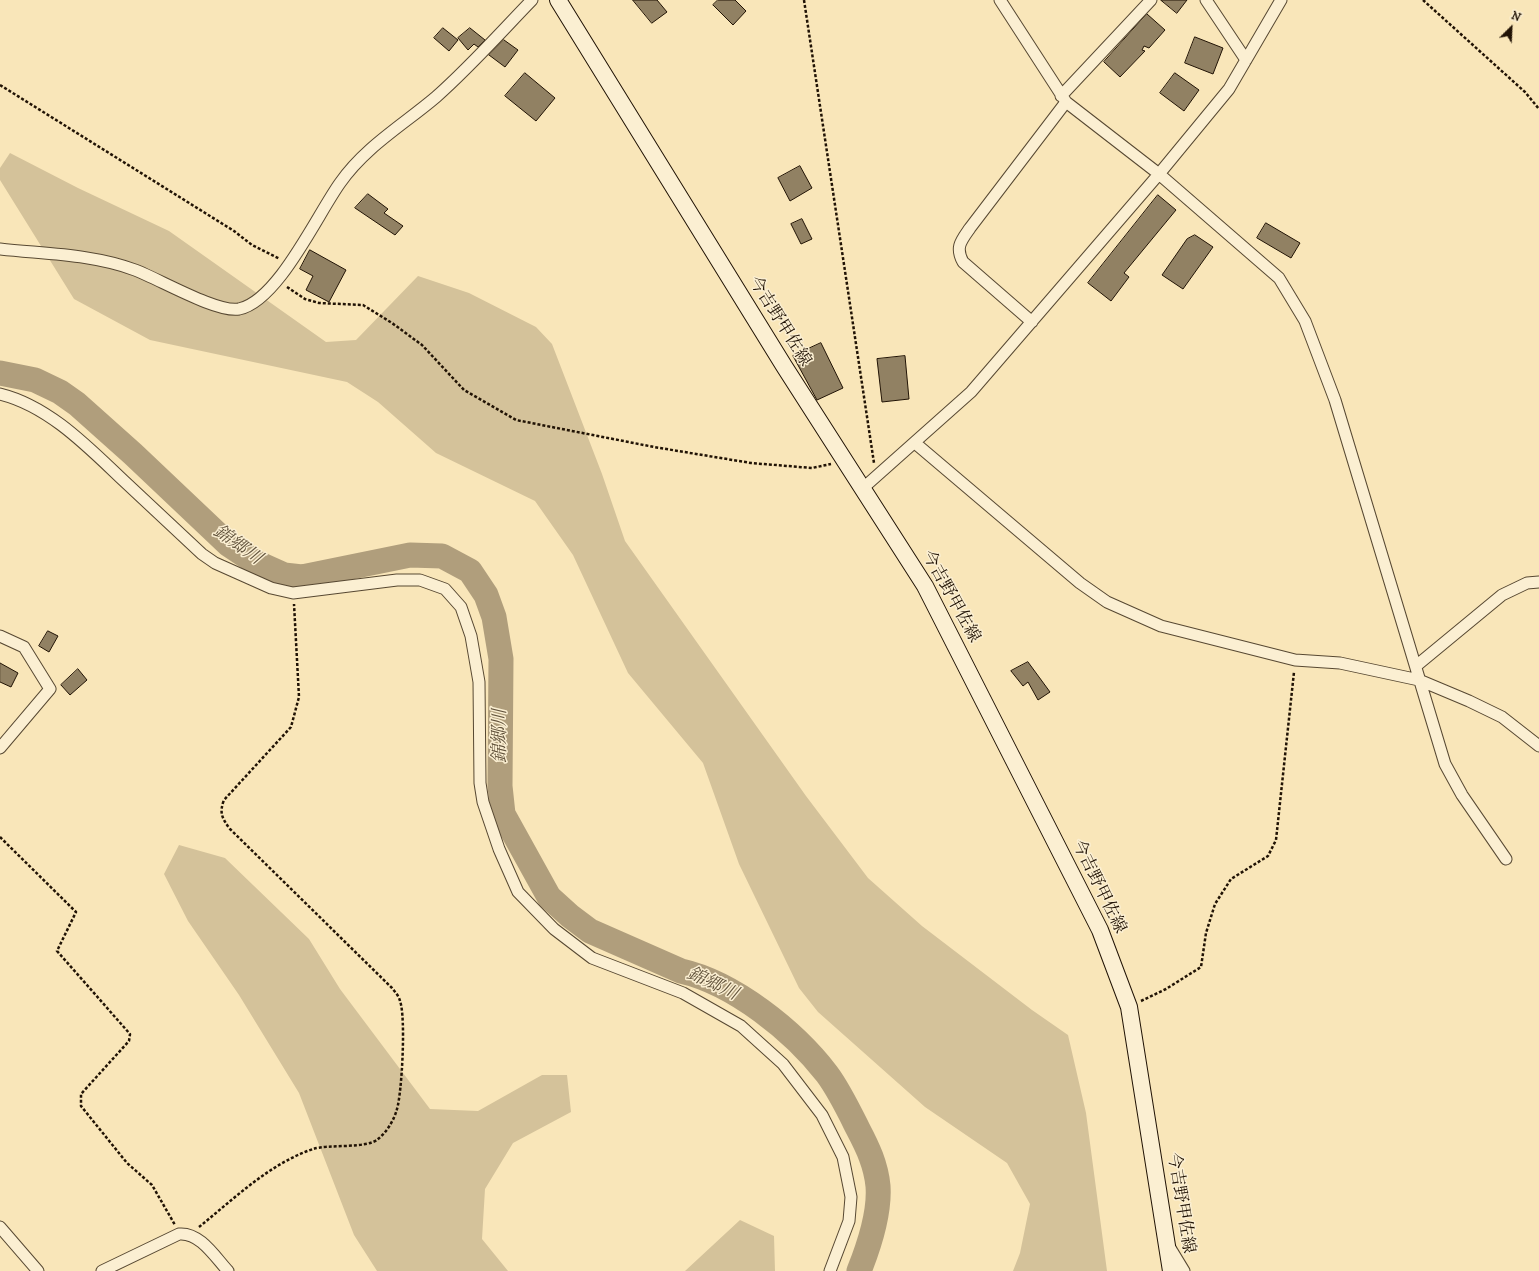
<!DOCTYPE html>
<meta charset="utf-8">
<style>
body{margin:0}
#map{position:relative;width:1539px;height:1271px;overflow:hidden;background:#f9e6b9;font-family:"IM FELL DW Pica",serif}
canvas{display:block}
.north{position:absolute;left:1491px;top:8px;width:40px;height:40px;-webkit-text-stroke:3px #fbefd2;paint-order:stroke;rotate:24deg;font-size:11px;font-weight:700;line-height:16px;text-align:center;color:#211305}
.north::after{content:'';display:block;margin:auto;width:14px;height:18px;background:#211305;clip-path:polygon(50% 0,100% 100%,50% 72%,0 100%)}
</style>
<div id="map">
<canvas width="1539" height="1271"></canvas>
<div class="north">N</div>
</div>
<script>
const c = document.querySelector('canvas').getContext('2d');
c.lineJoin = 'round';
function paint(path, color) {
  c.fillStyle = color;
  c.fill(path, 'evenodd');
}
function trace(path, color, width, dash) {
  c.strokeStyle = color;
  c.lineWidth = width;
  c.lineCap = dash ? 'butt' : 'round';
  c.setLineDash(dash || []);
  c.stroke(path);
}
function write(font, color, halo, rows, align = 'center') {
  c.font = font + ' "IM FELL DW Pica","Noto Serif JP",serif';
  c.lineWidth = 3;
  c.setLineDash([]);
  c.textBaseline = 'middle';
  c.strokeStyle = halo;
  c.fillStyle = color;
  for (const [text, x, y, turn = 0] of rows) {
    c.save();
    c.translate(x, y);
    c.rotate((+turn || 0) * Math.PI / 180);
    c.textAlign = isNaN(turn) ? turn : align;
    if (halo) c.strokeText(text, 0, 0);
    c.fillText(text, 0, 0);
    c.restore();
  }
}
const green = new Path2D(`
 M10,153L78,188L169,231L326,342L356,340L418,276L469,293L536,327L552,344L602,474L625,541L806,796L868,878L922,926L1032,1010L1068,1035L1086,1113L1107,1271H1013L1020,1253L1030,1204L1007,1163L925,1107L818,1012L799,988L739,864L703,763L628,673L573,555L535,501L436,453L378,402L347,382L150,340L74,299L0,180V168Z
 M179,845L225,858L309,939L340,989L430,1109L478,1111L542,1075H567L571,1112L513,1143L485,1189L482,1239L508,1271H377L354,1235L299,1093L239,995L188,921L164,874Z
 M740,1220L774,1236L775,1271H685Z`);
const river = new Path2D(`
 M0,373L35,380L60,392L77,404L133,454L228,544L255,562L284,575L302,577L410,555L442,556L470,571L486,595L494,617L501,659L500,786L503,814L549,897L570,916L590,931L681,971C734,983 794,1031 827,1074C839,1090 849,1111 858,1129C868,1148 876,1165 878,1186C880,1213 869,1246 859,1271`);
const building = new Path2D(`
 M633,0H657L667,12L652,23Z
 M718,0H735L746,11L733,25L713,5Z
 M1161,0H1187L1177,13Z
 M1147,14L1165,30L1149,48L1144,46L1142,50L1145,51L1120,77L1104,62Z
 M443,28L458,40L449,51L434,38Z
 M470,28L485,40L478,47L474,44L468,50L458,38Z
 M1195,37L1223,48L1213,74L1185,63Z
 M504,40L518,50L505,67L489,55Z
 M525,73L555,98L536,121L505,96Z
 M1175,73L1199,90L1184,111L1160,93Z
 M800,166L812,188L790,201L778,178Z
 M368,194L388,209L384,213L403,226L395,235L355,208Z
 M1158,195L1176,210L1124,273L1129,277L1111,301L1088,283Z
 M802,219L812,239L801,244L791,224Z
 M1266,223L1300,243L1291,258L1257,238Z
 M1195,235L1213,247L1183,289L1162,275L1187,239Z
 M310,250L346,270L329,302L306,290L313,276L300,269Z
 M821,343L843,388L817,400L793,356Z
 M905,356L909,399L882,402L877,359Z
 M48,631L58,636L49,652L39,646Z
 M1028,662L1050,692L1038,700L1028,682L1023,686L1011,671Z
 M0,663L18,673L11,687L0,682Z
 M78,669L87,680L70,695L61,685Z`);
const path = new Path2D(`
 M804,0L874,463
 M1423,0L1525,92L1539,109
 M0,85L234,231L252,245L280,259
 M287,287L305,299L319,303L363,305L392,323L422,345L464,390L516,420L654,447L751,463L812,468L831,464
 M0,837L76,912L57,951L130,1034L129,1041L81,1094V1106L127,1163L152,1185L175,1225
 M1141,1001L1166,989L1201,967L1206,933L1215,904L1231,879L1268,856L1276,840L1294,672
 M199,1227C235,1198 269,1164 313,1149C328,1144 367,1149 378,1139C387,1132 394,1120 397,1109C402,1092 406,1017 400,1001C399,996 395,992 392,988L230,829C222,818 219,813 224,800L291,727L299,697L294,604`);
const street = new Path2D(`
 M1000,0L1066,102L1159,174L1279,278L1305,321L1335,400L1445,764L1462,795L1506,859
 M1206,0L1246,60
 M1061,96L1151,0
 M0,249C44,254 93,254 135,270C159,279 217,313 239,309C278,301 317,215 340,183C365,147 403,125 436,97C470,67 501,32 532,0
 M1032,322L963,262C955,247 961,241 970,228L1066,102
 M0,394C49,406 88,447 124,481C150,505 176,530 202,554L215,563L271,588L293,593L397,580H420L445,589L461,607L471,636L479,682L480,783L483,802L499,849L518,892L554,929L592,958L683,993L741,1026L783,1064L822,1115L843,1157L851,1197L849,1221L830,1271
 M915,443L1080,583L1107,602L1161,626L1295,660L1340,663L1419,680L1469,701L1502,717L1539,746
 M862,489L971,392L1159,174L1229,89L1281,0
 M0,636L24,647L50,689L0,748
 M1416,666L1502,595L1527,583L1539,582
 M0,1227L38,1271
 M1170,1248L1184,1271
 M102,1271L179,1234C200,1232 215,1257 228,1271`);
const secondary = new Path2D(`
 M558,0L784,366L925,586L1100,930L1129,1007L1171,1271`);
const streetNames = [
 ["今吉野甲佐線",779,322,58],
 ["今吉野甲佐線",950,597,61],
 ["今吉野甲佐線",1098,887,64],
 ["今吉野甲佐線",1180,1203,81]
];
const waterNames = [
 ["錦郷川",237,546,35],
 ["錦郷川",501,736,-90],
 ["錦郷川",712,985,25]
];
paint(green, '#d4c29a');
trace(river, '#b09e7c', 25);
paint(building, '#918163');
trace(building, '#211305', 1);
trace(street, '#574832', 13);
trace(secondary, '#211305', 18);
trace(path, '#211305', 2.5, [3, 2]);
trace(street, '#fbefd2', 11);
trace(secondary, '#fbefd2', 16);
write('17px', '#211305', '#fbefd2', streetNames);
write('italic 18px', '#61523b', '#fbefd2', waterNames);
</script>
